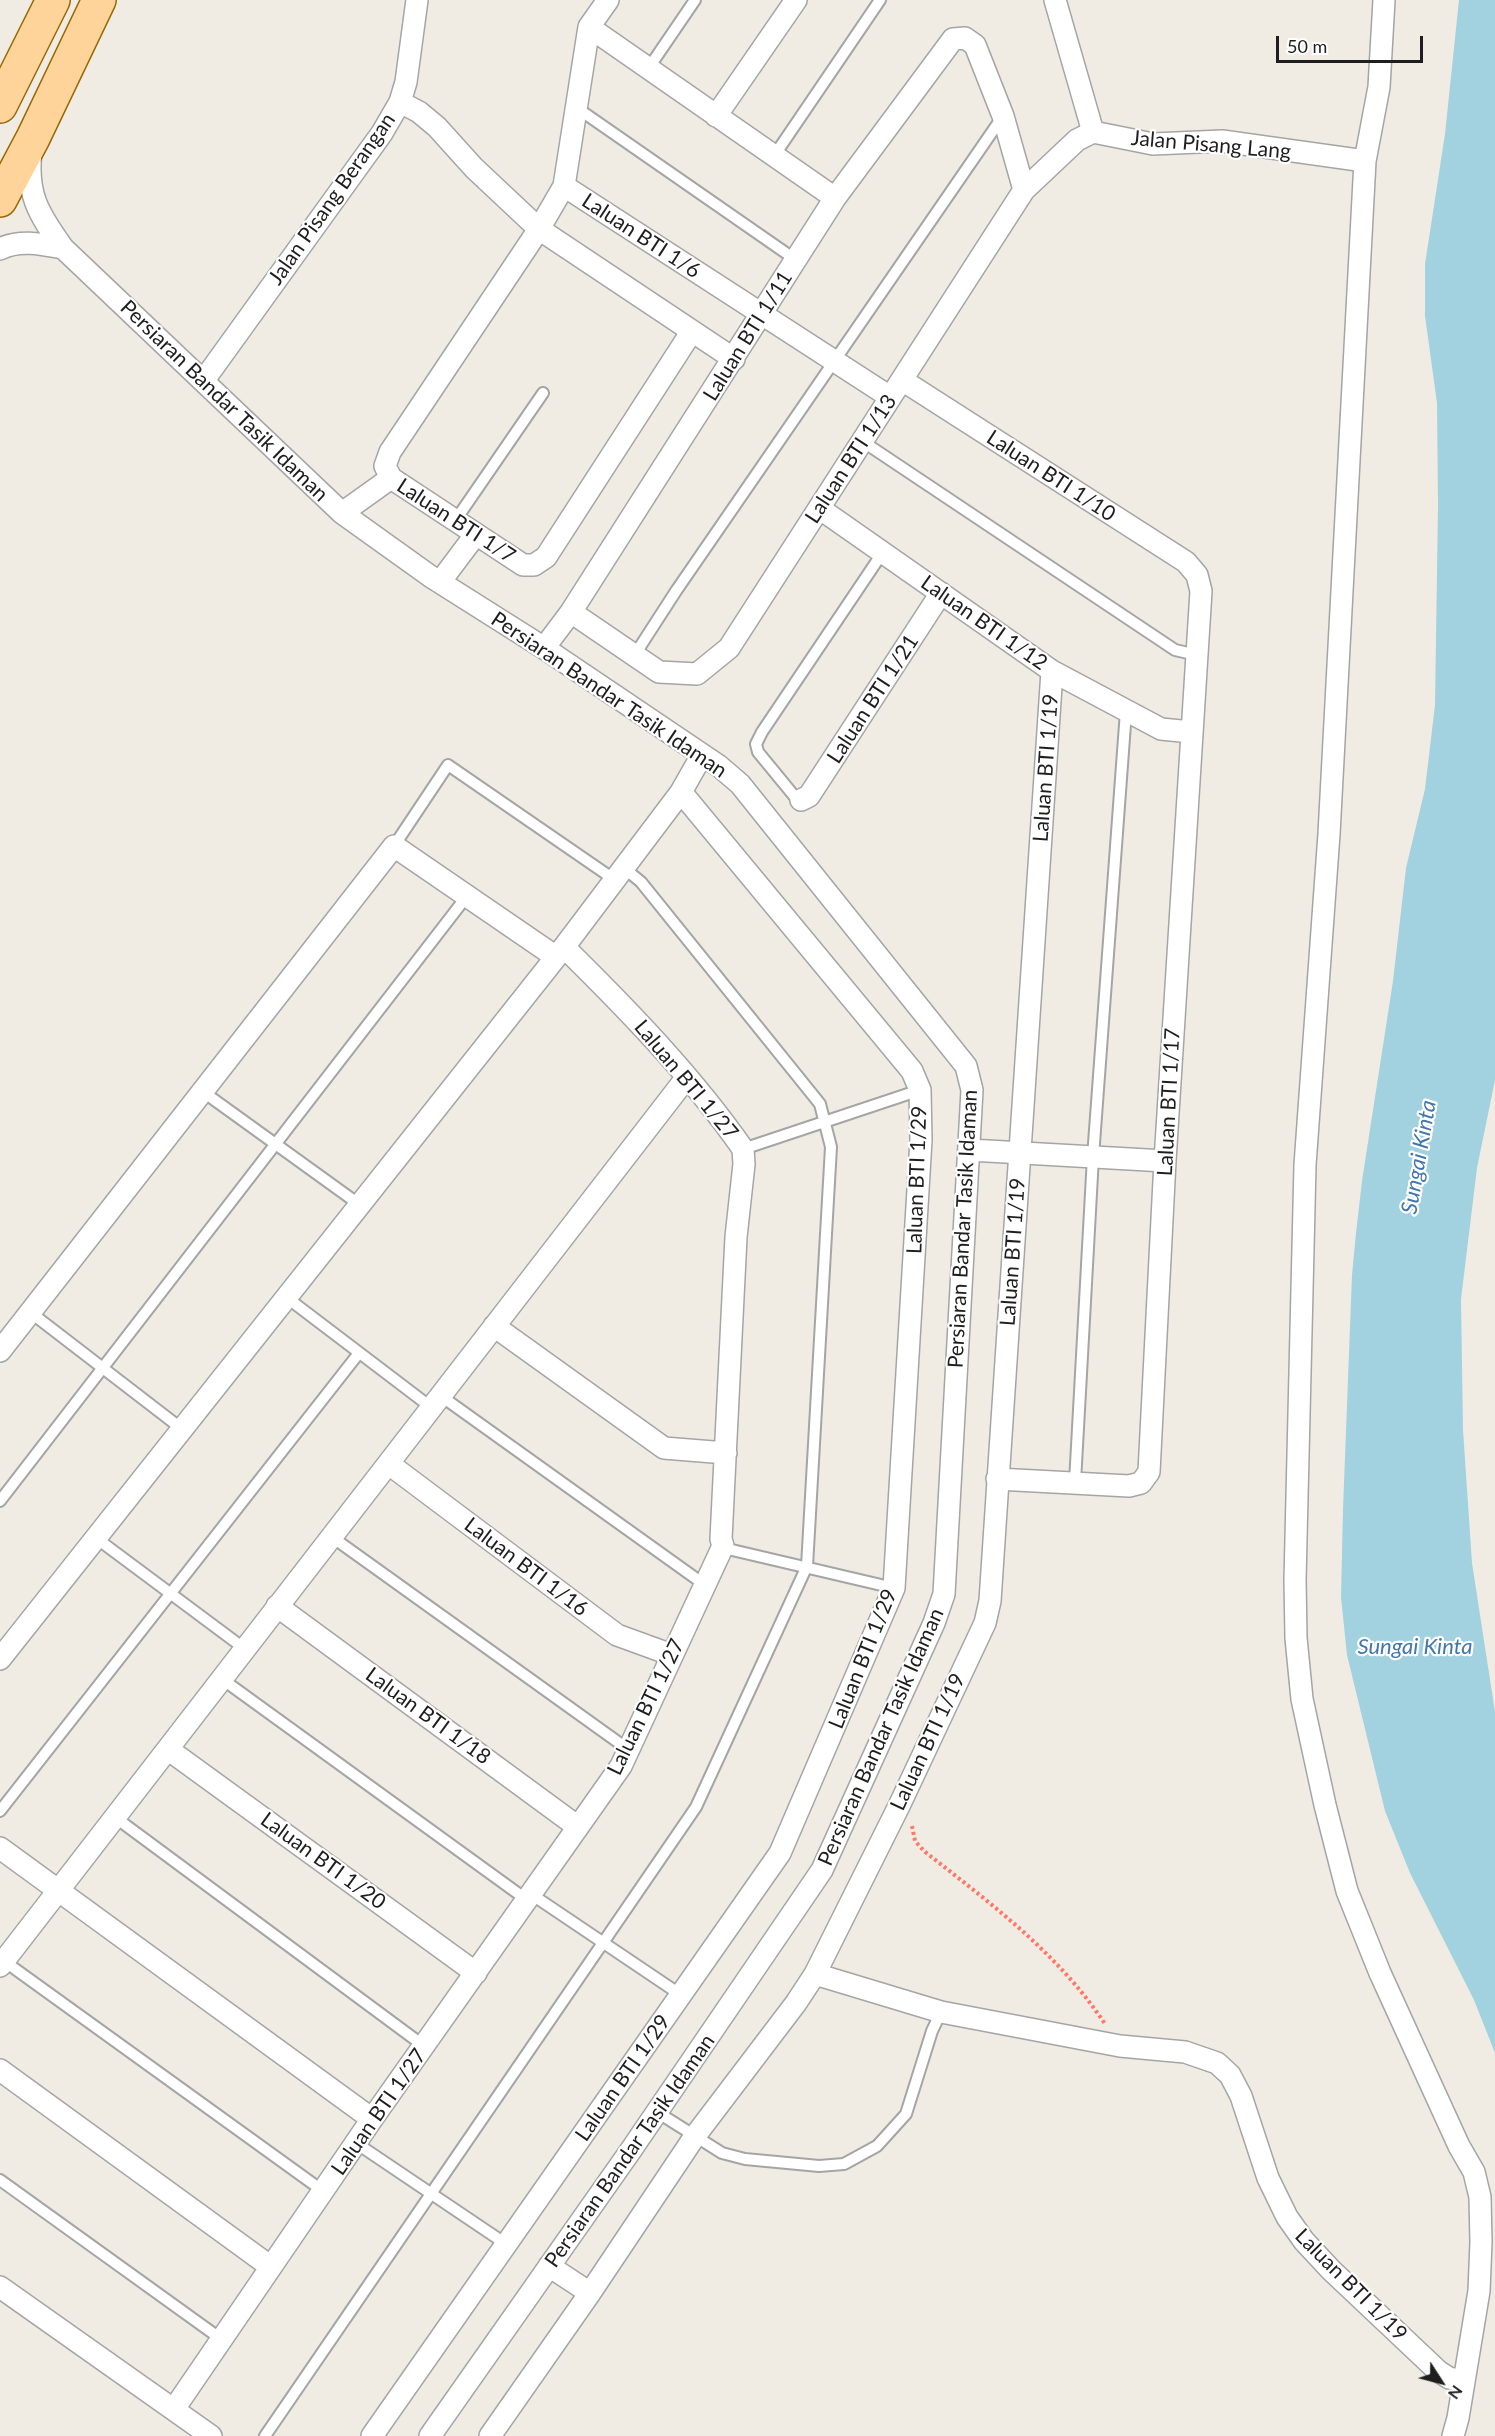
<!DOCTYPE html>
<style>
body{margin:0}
#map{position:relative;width:1495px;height:2436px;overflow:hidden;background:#f0ece4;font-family:Lato,sans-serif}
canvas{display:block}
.north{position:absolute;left:1411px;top:2352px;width:60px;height:60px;-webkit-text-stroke:4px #fff;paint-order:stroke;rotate:126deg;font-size:16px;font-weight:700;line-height:24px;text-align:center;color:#1e1e1e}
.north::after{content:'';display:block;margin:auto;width:21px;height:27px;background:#1e1e1e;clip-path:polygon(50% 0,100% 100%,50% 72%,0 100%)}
.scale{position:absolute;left:1276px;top:36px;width:147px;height:27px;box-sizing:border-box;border:3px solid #1e1e1e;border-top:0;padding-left:8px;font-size:18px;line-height:21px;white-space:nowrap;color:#1e1e1e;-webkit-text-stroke:4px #fff;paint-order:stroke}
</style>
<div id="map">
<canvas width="1495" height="2436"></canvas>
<div class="north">N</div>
<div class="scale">50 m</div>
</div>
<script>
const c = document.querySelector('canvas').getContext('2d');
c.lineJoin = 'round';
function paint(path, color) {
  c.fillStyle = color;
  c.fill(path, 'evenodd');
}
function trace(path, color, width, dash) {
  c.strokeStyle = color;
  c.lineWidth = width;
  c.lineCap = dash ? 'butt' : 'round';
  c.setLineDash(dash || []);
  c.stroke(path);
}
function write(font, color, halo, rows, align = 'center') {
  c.font = font + ' Lato,sans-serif';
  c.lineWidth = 4.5;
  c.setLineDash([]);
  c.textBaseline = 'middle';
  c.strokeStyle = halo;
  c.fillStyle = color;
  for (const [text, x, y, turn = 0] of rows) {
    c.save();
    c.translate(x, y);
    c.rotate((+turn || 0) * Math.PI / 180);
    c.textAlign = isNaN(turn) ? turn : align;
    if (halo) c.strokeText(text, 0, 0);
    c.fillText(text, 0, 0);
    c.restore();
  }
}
const water = new Path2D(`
 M1459,0H1495V1080L1477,1168L1461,1299L1463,1430L1472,1563L1495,1712V2053L1474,2000L1410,1873L1385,1811L1347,1655L1341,1597L1343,1509L1352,1275L1356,1233L1362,1181L1393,981L1406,868L1425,789L1435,705L1438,505L1437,403L1425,316V264L1445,134Z`);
const path = new Path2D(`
 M912,1826L915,1841L924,1851C990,1903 1058,1953 1105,2024`);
const service = new Path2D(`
 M648,69L695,0
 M577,108L796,260
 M774,156L880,0
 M862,441L1175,650L1197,655
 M455,521L543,393
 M634,656L676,591L1003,116
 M801,800L795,797L758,752L756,744L762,732L883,552
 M394,846L448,765L615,880
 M202,1091L360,1205
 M743,1149L920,1090
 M286,1297L432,1408
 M30,1312L182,1429
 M441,1396L705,1585
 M1075,1482L1093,1157L1126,711
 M0,1501L467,896
 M332,1537L629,1750
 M96,1538L245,1649
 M723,1546L732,1550L894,1588
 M222,1679L527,1900
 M0,1811L359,1353
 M116,1818L424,2046
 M531,1894L681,1995
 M4,1961L323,2191
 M657,2112L722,2153L745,2159L819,2166L844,2164L877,2146L906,2114L932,2031L941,2012
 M356,2143L506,2244
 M0,2180L221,2339
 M265,2436L696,1807L807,1566L831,1147L820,1104L641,882L624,868`);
const minor = new Path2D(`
 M608,0L589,27L564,186L539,229L390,452L385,466L391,478L523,565H534L546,557L692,331
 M1055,0L1093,132
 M1384,0L1379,87L1365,161L1329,834L1305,1165L1295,1580L1296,1638L1302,1699L1325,1805L1347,1891L1380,1973L1459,2146L1474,2172L1480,2197L1481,2242L1479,2291L1458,2418L1453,2436
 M589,27L835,198
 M400,102L419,112L437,127L474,168L539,229L734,359
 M716,116L796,0
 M1093,132L1153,144L1222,141L1365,161
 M31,151C26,194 38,213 63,248L342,513L430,576L544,648L719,766L740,784L966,1066L972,1090L944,1594L934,1623L822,1870L631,2150L430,2436
 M564,186L890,397
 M0,249C19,239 42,244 63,248
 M204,380L382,133L400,102L406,82L417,0
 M902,380L1186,562L1197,575L1201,591L1165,1161L1149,1472L1141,1483L1129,1486L997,1479
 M819,508L1052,671L1161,729L1191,732
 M342,513L391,478
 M440,582L476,534
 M571,612L659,672L697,674L729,648L1024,190L1077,140L1093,132
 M544,648L571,612L835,198L953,39L965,38L975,45L1003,116L1024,190
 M1052,671L990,1601L985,1623L899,1806L815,1974L941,2012L1120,2046L1185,2052L1217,2063L1230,2075L1241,2096L1268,2178L1287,2217L1304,2241L1331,2270L1438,2371L1449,2378L1464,2381
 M801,800L809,796L941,593
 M970,1150L1165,1161
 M494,1326L664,1448L726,1453
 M0,1351L394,846L556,957
 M389,1464L617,1635L672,1655
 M277,1606L578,1827
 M0,1659L564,947L681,792L702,755
 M169,1750L476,1973
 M0,1848L372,2119
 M0,1966L687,1077
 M0,2070L271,2267
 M0,2287L211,2436
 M590,2293L695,2136L796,2003L815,1974
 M174,2409L372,2119L621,1766L723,1546L721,1539L736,1237L744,1164L743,1149C692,1076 628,1010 564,947
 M372,2436L780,1853L894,1588L921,1140L920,1090L912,1071L681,792
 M490,2436L590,2293L549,2266`);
const primary = new Path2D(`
 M0,106L53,0
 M0,200L33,138L99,0`);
const streetNames = [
 ["Jalan Pisang Lang",1211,145,5],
 ["Jalan Pisang Berangan",332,199,-55],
 ["Laluan BTI 1/6",641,236,33],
 ["Laluan BTI 1/11",748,336,-58],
 ["Persiaran Bandar Tasik Idaman",224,401,44],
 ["Laluan BTI 1/13",851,459,-57],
 ["Laluan BTI 1/10",1051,476,33],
 ["Laluan BTI 1/7",456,521,33],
 ["Laluan BTI 1/12",984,623,35],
 ["Persiaran Bandar Tasik Idaman",609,695,34],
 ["Laluan BTI 1/21",873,699,-57],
 ["Laluan BTI 1/19",1046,768,-86],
 ["Laluan BTI 1/27",686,1080,50],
 ["Laluan BTI 1/17",1169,1102,-87],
 ["Laluan BTI 1/29",917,1180,-88],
 ["Persiaran Bandar Tasik Idaman",963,1229,-87],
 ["Laluan BTI 1/19",1013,1252,-86],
 ["Laluan BTI 1/16",526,1567,37],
 ["Laluan BTI 1/29",863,1659,-68],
 ["Laluan BTI 1/27",646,1707,-64],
 ["Laluan BTI 1/18",428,1716,36],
 ["Persiaran Bandar Tasik Idaman",881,1737,-66],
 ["Laluan BTI 1/19",928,1742,-65],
 ["Laluan BTI 1/20",323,1861,36],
 ["Laluan BTI 1/29",623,2078,-55],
 ["Laluan BTI 1/27",379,2112,-55],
 ["Persiaran Bandar Tasik Idaman",630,2151,-55],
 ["Laluan BTI 1/19",1351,2285,45]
];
const waterNames = [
 ["Sungai Kinta",1419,1157,-80],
 ["Sungai Kinta",1415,1647]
];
paint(water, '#a2d1e0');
trace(service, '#a5a5a5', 14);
trace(minor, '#a5a5a5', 24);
trace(primary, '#996800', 36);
trace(path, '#f76', 4, [3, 3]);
trace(service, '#fff', 10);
trace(minor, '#fff', 21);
trace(primary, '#ffd49a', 33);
write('21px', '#1e1e1e', '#fff', streetNames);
write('italic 22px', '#4276ac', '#fff', waterNames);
</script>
